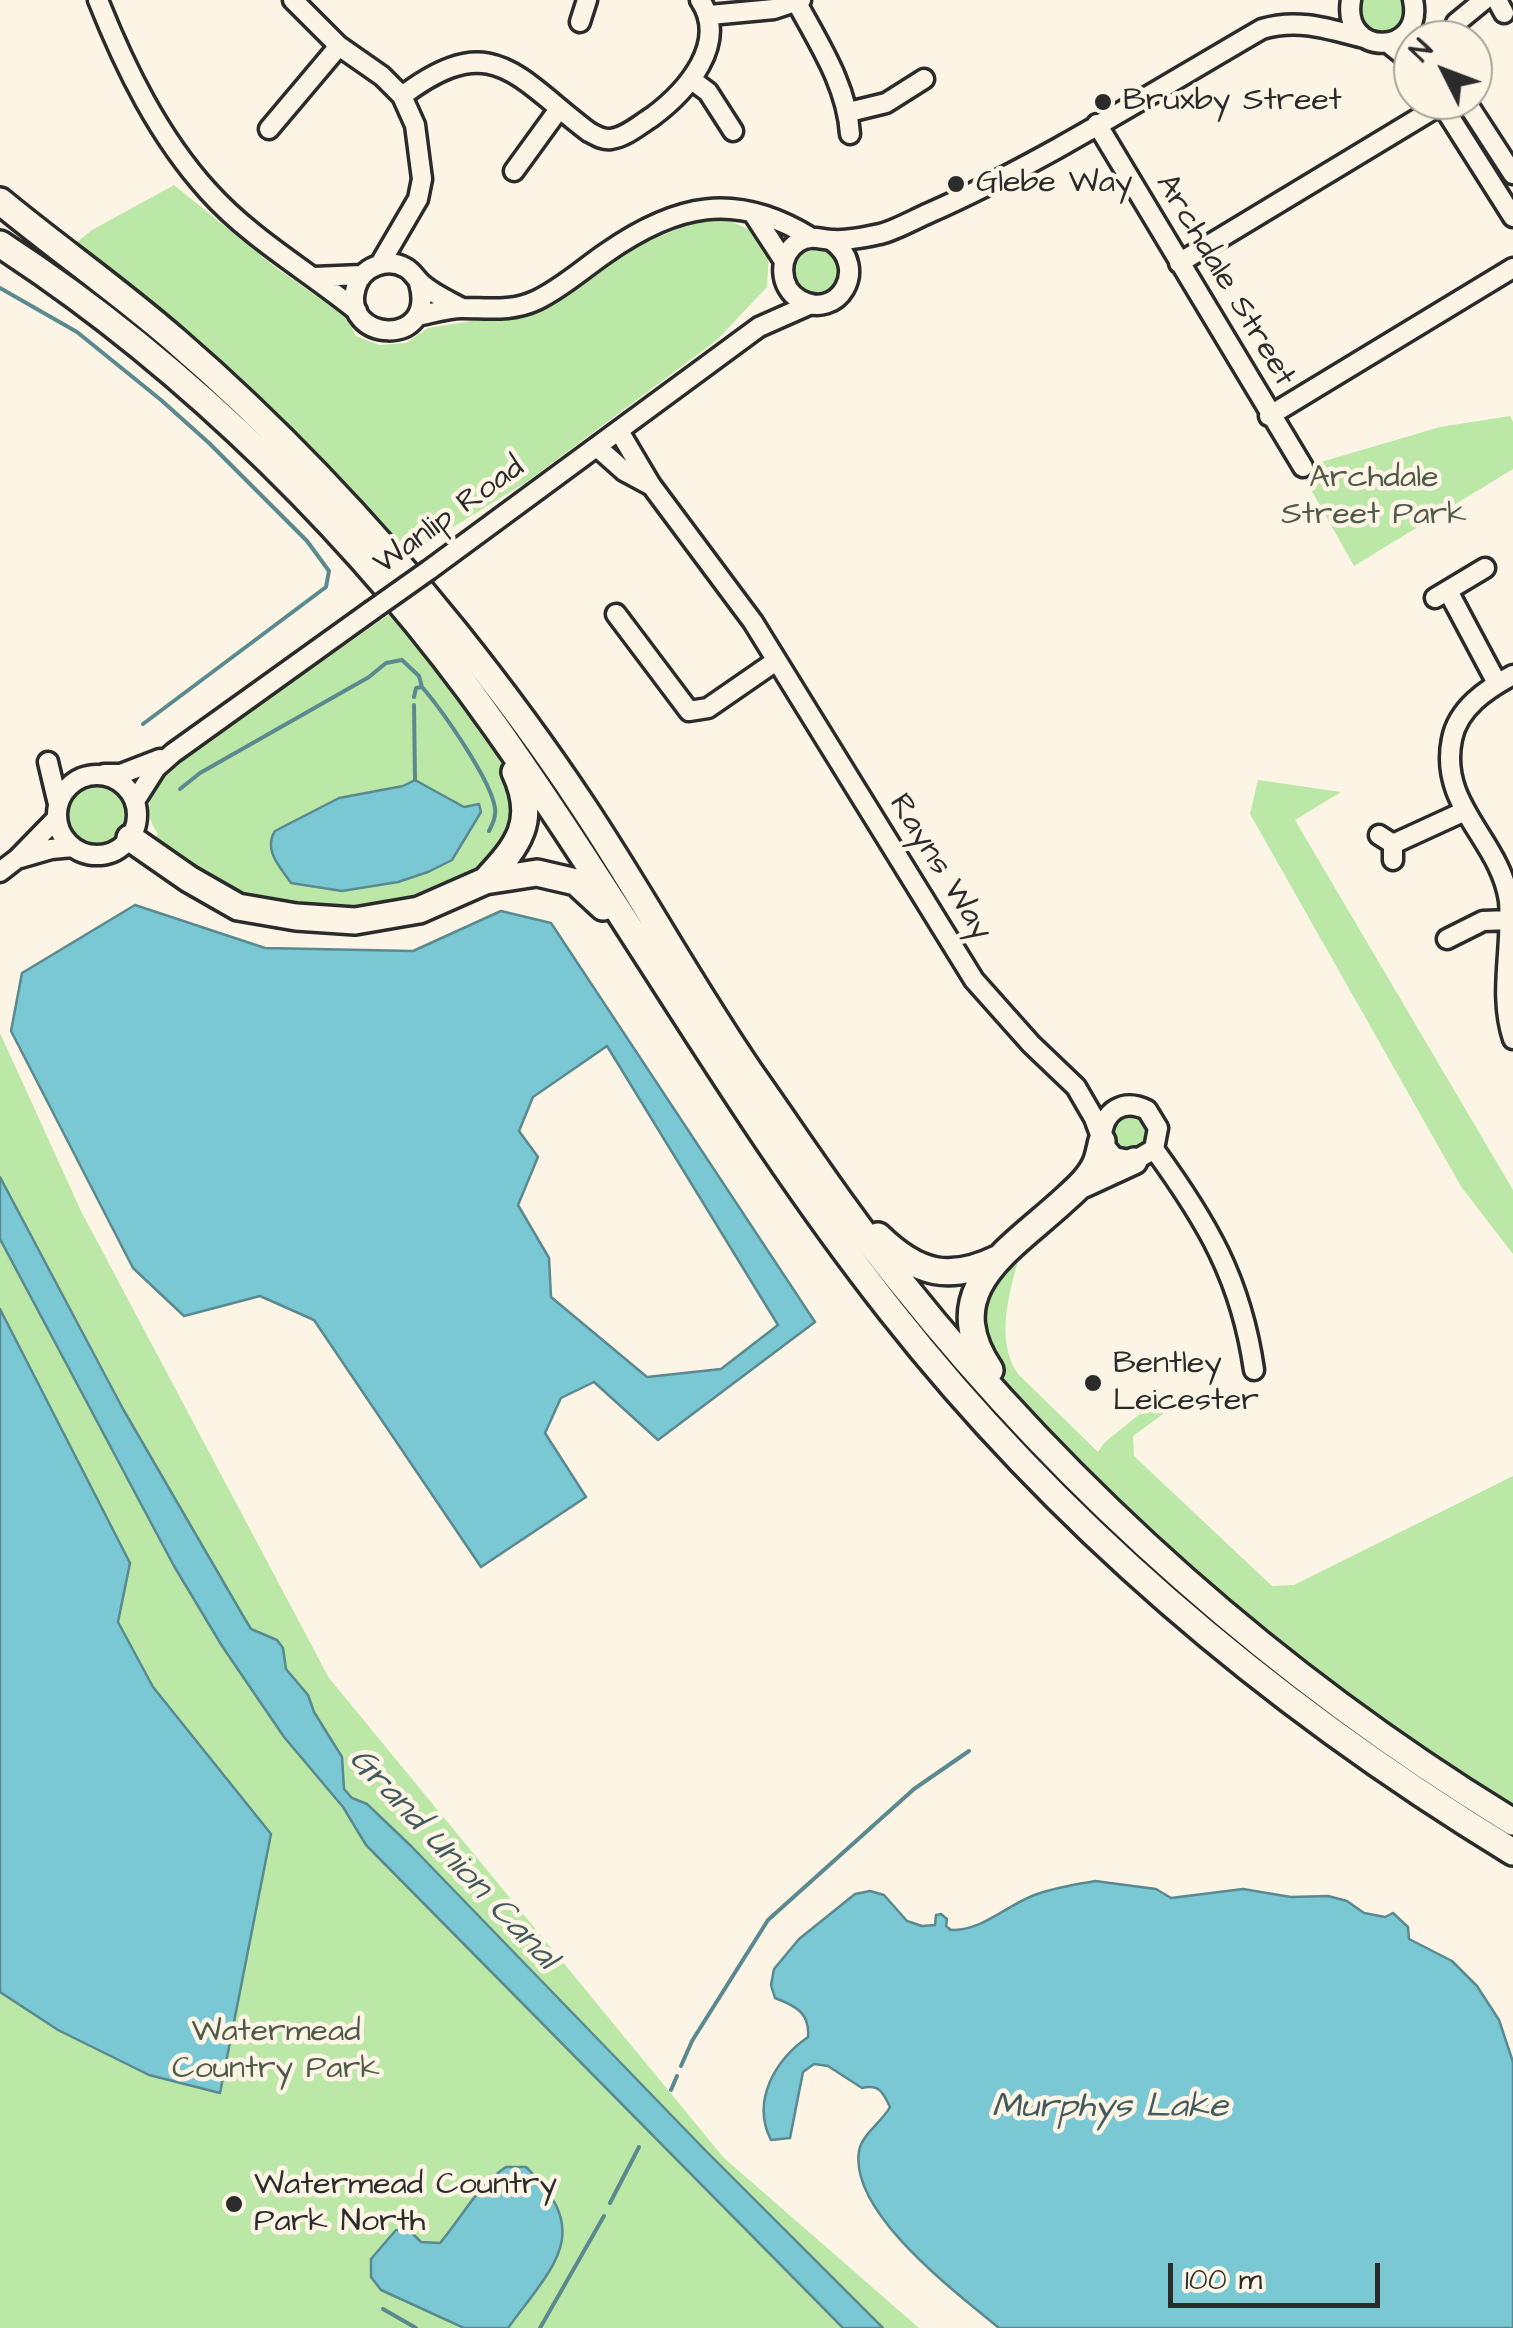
<!DOCTYPE html>
<style>
body{margin:0}
#map{position:relative;width:1513px;height:2328px;overflow:hidden;background:#fcf5e5;font-family:"Architects Daughter",sans-serif}
canvas{display:block}
.north{position:absolute;left:1393px;top:20px;width:100px;height:100px;box-sizing:border-box;background:#fcf5e5;border:2px solid #a8a49b;border-radius:50%;rotate:312deg;font-size:28px;font-weight:700;line-height:40px;text-align:center;color:#2b2b2b}
.north::after{content:'';display:block;margin:auto;width:35px;height:45px;background:#2b2b2b;clip-path:polygon(50% 0,100% 100%,50% 72%,0 100%)}
.scale{position:absolute;left:1168px;top:2263px;width:212px;height:45px;box-sizing:border-box;border:5px solid #2b2b2b;border-top:0;padding-left:12px;font-size:30px;line-height:35px;white-space:nowrap;color:#2b2b2b;-webkit-text-stroke:8px #fcf5e5;paint-order:stroke}
</style>
<div id="map">
<canvas width="1513" height="2328"></canvas>
<div class="north">N</div>
<div class="scale">100 m</div>
</div>
<script>
const c = document.querySelector('canvas').getContext('2d');
c.lineJoin = 'round';
function paint(path, color) {
  c.fillStyle = color;
  c.fill(path, 'evenodd');
}
function trace(path, color, width, dash) {
  c.strokeStyle = color;
  c.lineWidth = width;
  c.lineCap = dash ? 'butt' : 'round';
  c.setLineDash(dash || []);
  c.stroke(path);
}
function write(font, color, halo, rows, align = 'center') {
  c.font = font + ' "Architects Daughter",sans-serif';
  c.lineWidth = 9;
  c.setLineDash([]);
  c.textBaseline = 'middle';
  c.strokeStyle = halo;
  c.fillStyle = color;
  for (const [text, x, y, turn = 0] of rows) {
    c.save();
    c.translate(x, y);
    c.rotate((+turn || 0) * Math.PI / 180);
    c.textAlign = isNaN(turn) ? turn : align;
    if (halo) c.strokeText(text, 0, 0);
    c.fillText(text, 0, 0);
    c.restore();
  }
}
const green = new Path2D(`
 M1358,0H1406L1403,27L1390,36C1361,31 1360,29 1358,0Z
 M174,185L275,267L346,317L356,336L379,345L406,343L428,328L541,310L634,248L697,220L730,221L757,233L769,252L767,287L717,340L528,481L411,553L274,418L72,246L92,230Z
 M793 270a23 23 0 1 1 46 0a23 23 0 1 1-46 0Z
 M1510,416L1513,422V469L1354,566L1301,472L1321,462L1440,427Z
 M393,612C423,652 518,762 516,810C515,845 492,863 465,879C368,934 234,915 156,836L158,834C139,807 154,790 170,767Z
 M57 815a40 40 0 1 1 80 0a40 40 0 1 1-80 0Z
 M1258,780L1341,792L1295,820L1513,1190V1254L1462,1188L1250,814Z
 M0,1033L81,1211L329,1678L724,2158L919,2328H0Z
 M1138,1106L1158,1138L1124,1161L1102,1127Z
 M1020,1255C1009,1291 995,1341 1018,1374L1098,1452L1104,1443L1158,1399L1166,1412L1133,1436L1134,1456L1272,1586L1294,1585L1513,1476V1822L1441,1778L1099,1503L986,1363L979,1286Z`);
const water = new Path2D(`
 M415,780L464,807L479,804L481,812L452,860L428,872L398,882L342,891L291,883C280,867 263,850 275,831L339,798L403,786Z
 M135,905L265,948L413,951L501,911L551,923L815,1322L658,1440L594,1382L561,1398L545,1433L586,1497L481,1567L314,1320L260,1296L184,1316L133,1268L11,1031L22,973ZM607,1046L778,1325L721,1369L647,1377L551,1297L549,1258L518,1205L538,1157L519,1131L533,1097Z
 M0,1177L123,1409L242,1614L251,1629L277,1640L283,1648L286,1669L308,1695L314,1712L342,1757L344,1789L352,1798L367,1804L412,1847L705,2150L883,2328H843L366,1845L343,1807L284,1737L222,1646L174,1566L0,1239Z
 M0,1309L130,1563L118,1622L153,1687L271,1834L220,2093L149,2075L58,2030L0,1992Z
 M1095,1881L1156,1889L1171,1898L1243,1889L1291,1897L1328,1896L1347,1901L1364,1913L1385,1917L1393,1913L1408,1927L1409,1939L1452,1961L1477,1986L1499,2020L1513,2062V2328H999C957,2293 849,2213 859,2151C862,2134 882,2122 890,2107C883,2092 879,2084 862,2088L828,2066L814,2064L803,2072L790,2138L771,2140C751,2101 775,2060 808,2037C810,2013 796,2006 775,1998L771,1985L774,1969L799,1939L855,1894L870,1891L884,1895L907,1921L922,1926L935,1925L936,1915L941,1914L947,1919L946,1926L951,1930C983,1930 1003,1908 1032,1896C1052,1888 1074,1885 1095,1881Z
 M506,2167H526C595,2233 553,2266 508,2328H464L381,2290L371,2277V2259L396,2230H409L421,2242L440,2243C463,2216 477,2186 506,2167Z`);
const stream = new Path2D(`
 M0,288L77,332L161,400L209,443L307,541L329,571L326,587L143,724
 M414,697L416,688L422,687
 M414,705L415,780
 M180,789L200,773L369,677L386,663L402,660L419,676L422,687C442,710 491,780 495,808C496,817 493,823 489,831
 M681,2066L692,2041L768,1920L914,1789L969,1751
 M671,2090L677,2076
 M610,2203L639,2147
 M383,2309L416,2328
 M540,2328L604,2216`);
const minor = new Path2D(`
 M98,0C125,68 159,137 208,191C251,239 308,271 357,311
 M293,0L339,46L382,76L402,96L415,125L422,179L418,199L380,264
 M1351,0C1341,58 1425,56 1413,0
 M1497,0L1504,13
 M797,3C819,44 847,86 850,134
 M710,15L774,9L801,0
 M580,22L587,0
 M1451,40L1456,23L1484,0
 M1388,43L1413,63
 M692,80L708,92L733,131
 M402,96C492,28 515,76 589,132C597,136 602,140 611,139C626,137 639,125 652,117C687,91 729,43 700,0
 M1439,100L1513,217
 M1465,100L1513,174
 M849,112L886,103L924,79
 M1097,124L1303,467
 M269,129L339,46
 M514,171L559,109
 M754,215L784,261
 M832,241C870,268 838,321 800,300C779,288 777,256 798,242C811,234 821,240 834,240C848,241 866,237 880,234C896,230 913,220 929,213C1044,162 1153,92 1262,29C1298,18 1329,29 1364,38
 M1179,263L1442,104
 M314,277L362,275
 M419,283C438,349 339,342 356,287C362,267 387,257 406,268C413,272 416,279 422,284C433,294 449,301 462,308
 M417,316C432,313 448,308 462,308C488,308 512,312 537,300C562,288 584,268 606,253C676,204 735,191 810,237
 M1269,416L1513,268
 M619,431L651,485L753,622L974,980L1031,1044L1076,1087L1094,1118L1104,1145L1114,1157L1134,1161L1154,1149L1158,1128L1147,1110C1123,1098 1103,1111 1102,1137
 M597,447L624,471L650,485
 M429,570L759,327L811,304
 M1448,591L1497,683
 M1435,598L1485,568
 M616,614L689,711L708,708L776,661
 M1513,675C1487,689 1458,708 1452,739C1438,806 1500,839 1509,901C1513,947 1498,994 1513,1039
 M48,762L58,804
 M104,774H121L160,759
 M57 815a40 40 0 1 1 80 0a40 40 0 1 1-80 0Z
 M135,801L156,768L173,753L371,611
 M1379,835L1393,844V860
 M1393,844L1465,811
 M20,858L51,849L73,847
 M0,872L18,858L57,818
 M1447,939L1483,921L1510,920
 M1154,1149C1207,1222 1241,1279 1254,1370`);
const highway = new Path2D(`
 M0,201C58,249 120,292 176,341C278,429 371,528 456,633C500,688 543,746 582,805C642,895 694,992 756,1081C803,1148 849,1218 901,1282C1072,1496 1279,1679 1513,1822
 M0,244C189,367 365,542 495,726C631,918 744,1125 891,1311C1062,1528 1277,1708 1513,1852
 M130,838L189,879L238,907L296,917L355,921L419,910L485,881L537,873L576,882L603,907
 M485,881C518,846 538,821 515,772
 M1084,1184L1134,1161
 M878,1236C918,1275 950,1282 999,1258
 M990,1370C937,1291 1007,1252 1061,1203C1074,1191 1089,1179 1096,1163C1099,1156 1100,1148 1102,1141`);
const minorBridge = new Path2D(`
 M371,611L429,570`);
const markers = [
 [1103,102,10,"#2b2b2b"],
 [956,184,10,"#2b2b2b"],
 [1093,1383,10,"#2b2b2b"],
 [234,2204,10,"#2b2b2b"]
];
const poiNames = [
 ["Bruxby Street",1123,102],
 ["Glebe Way",976,184],
 ["Bentley",1113,1365],
 ["Leicester",1113,1402],
 ["Watermead Country",254,2186],
 ["Park North",254,2223]
];
const streetNames = [
 ["Archdale Street",1224,281,59],
 ["Wanlip Road",450,517,-36],
 ["Rayns Way",939,868,58]
];
const parkNames = [
 ["Archdale",1374,479],
 ["Street Park",1374,516],
 ["Watermead",276,2033],
 ["Country Park",276,2070]
];
const waterNames = [
 ["Grand Union Canal",452,1860,47],
 ["Murphys Lake",1110,2109]
];
paint(green, '#bbe8a7');
paint(water, '#79c8d4');
trace(water, '#5a8990', 2.5);
trace(stream, '#5a8990', 4);
trace(minor, '#2b2b2b', 25);
trace(highway, '#2b2b2b', 32);
trace(minor, '#fcf5e5', 18);
trace(highway, '#fcf5e5', 25);
trace(minorBridge, '#2b2b2b', 25, []);
trace(minorBridge, '#fcf5e5', 18);
for (const [x, y, r, color] of markers) {
  const dot = new Path2D();
  dot.arc(x, y, r, 0, 2 * Math.PI);
  c.fillStyle = color;
  c.fill(dot);
  trace(dot, '#fcf5e5', 4);
}
write('32px', '#2b2b2b', '#fcf5e5', poiNames, 'left');
write('32px', '#2b2b2b', '#fcf5e5', streetNames);
write('32px', '#4f5a4a', '#fcf5e5', parkNames);
write('italic 35px', '#425a5e', '#fcf5e5', waterNames);
</script>
